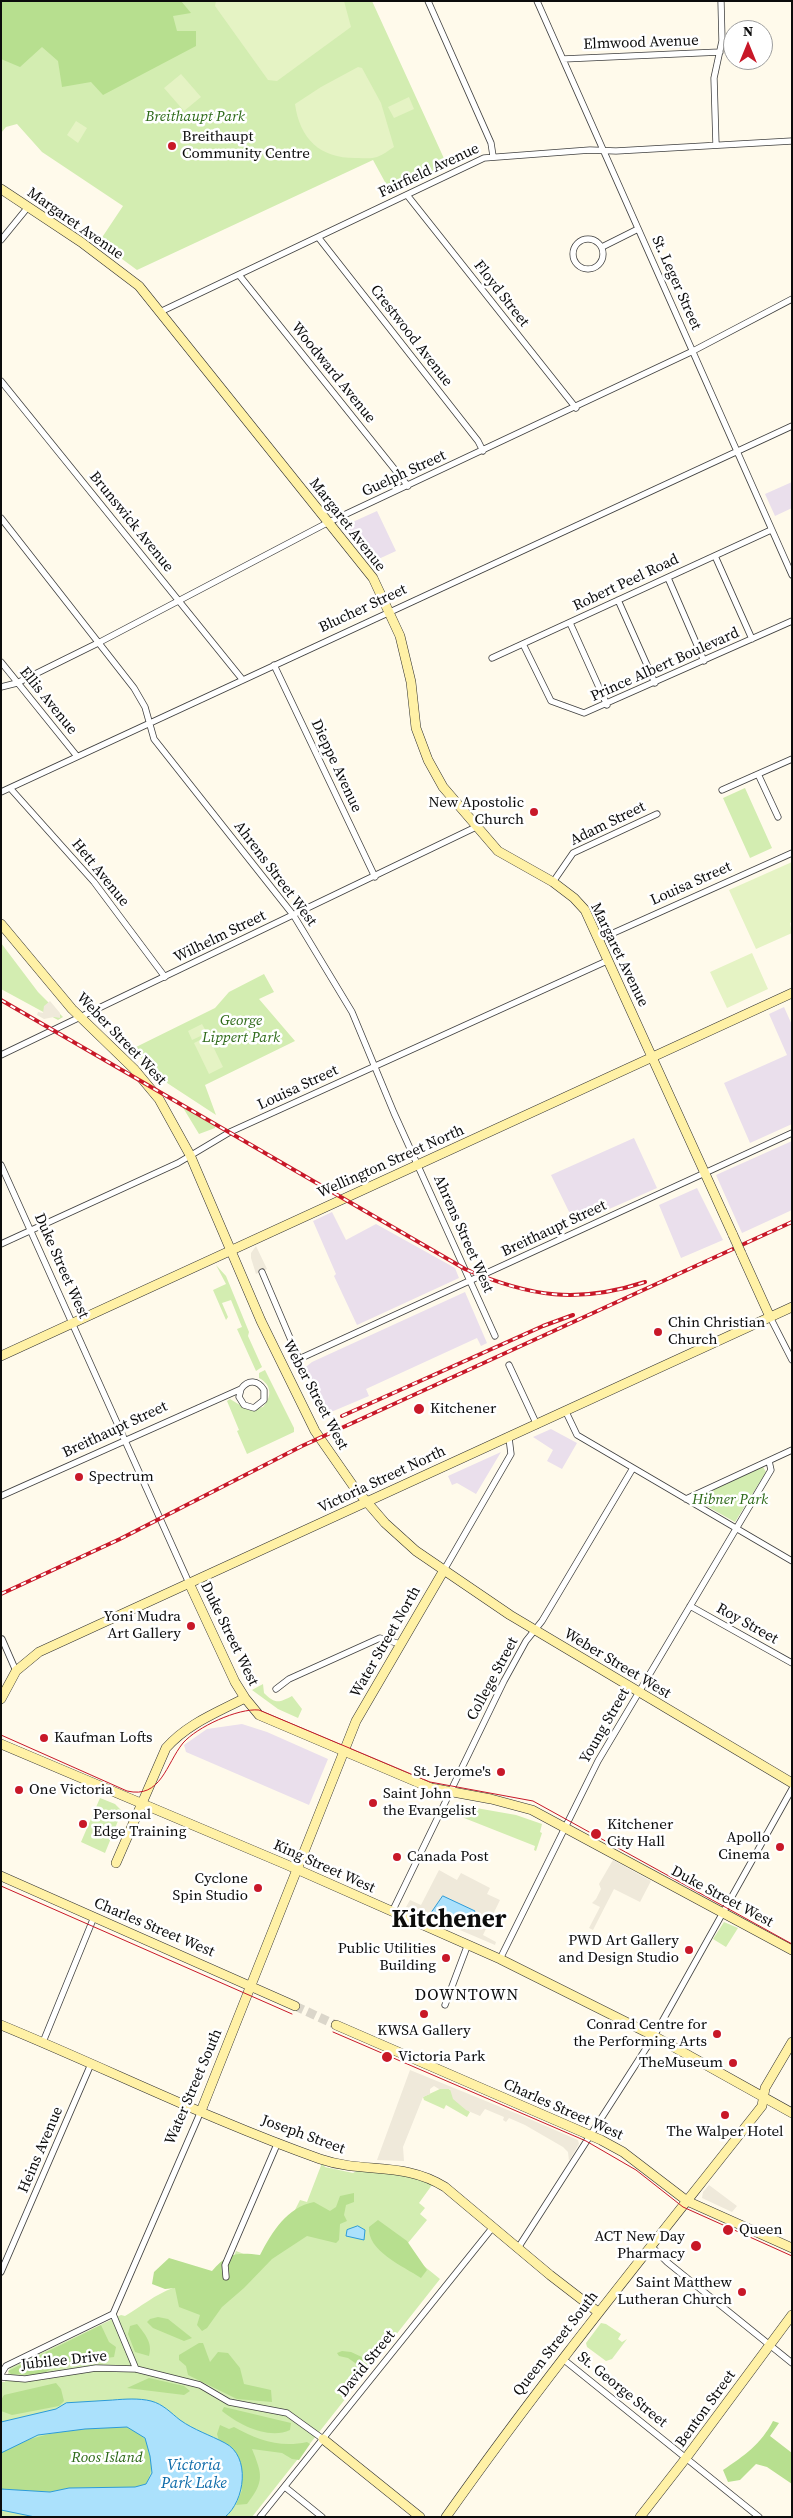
<!DOCTYPE html>
<style>
body{margin:0}
#map{position:relative;width:793px;height:2518px;overflow:hidden;background:#fffaeb;font-family:"Source Serif 4",serif}
canvas{display:block}
.frame{position:absolute;inset:0;border:2px solid #0c0c0c;pointer-events:none}
.north{position:absolute;left:723px;top:20px;width:50px;height:50px;box-sizing:border-box;background:#fff;border:1px solid #9e9e9e;border-radius:50%;rotate:0deg;font-size:14px;font-weight:700;line-height:20px;text-align:center;color:#0c0c0c}
.north::after{content:'';display:block;margin:auto;width:18px;height:22px;background:#c81828;clip-path:polygon(50% 0,100% 100%,50% 72%,0 100%)}
</style>
<div id="map">
<canvas width="793" height="2518"></canvas>
<div class="frame"></div>
<div class="north">N</div>
</div>
<script>
const c = document.querySelector('canvas').getContext('2d');
c.lineJoin = 'round';
function paint(path, color) {
  c.fillStyle = color;
  c.fill(path, 'evenodd');
}
function trace(path, color, width, dash) {
  c.strokeStyle = color;
  c.lineWidth = width;
  c.lineCap = dash ? 'butt' : 'round';
  c.setLineDash(dash || []);
  c.stroke(path);
}
function write(font, color, halo, rows, align = 'center') {
  c.font = font + ' "Source Serif 4",serif';
  c.lineWidth = 5;
  c.setLineDash([]);
  c.textBaseline = 'middle';
  c.strokeStyle = halo;
  c.fillStyle = color;
  for (const [text, x, y, turn = 0] of rows) {
    c.save();
    c.translate(x, y);
    c.rotate((+turn || 0) * Math.PI / 180);
    c.textAlign = isNaN(turn) ? turn : align;
    if (halo) c.strokeText(text, 0, 0);
    c.fillText(text, 0, 0);
    c.restore();
  }
}
const industrial = new Path2D(`
 M792,482V508L775,516L765,494Z
 M377,511L396,551L372,562L345,530L346,525Z
 M784,1007L792,1025V1124L750,1143L724,1083L787,1055L769,1014Z
 M634,1138L657,1188L575,1224L551,1175Z
 M792,1141V1210L742,1233L716,1175Z
 M697,1188L723,1240L681,1258L659,1205Z
 M332,1212L346,1240L376,1224L455,1268L459,1278L357,1325L334,1276L336,1274L313,1221Z
 M465,1292L487,1343L481,1346L477,1338L366,1389L369,1396L324,1415L302,1370L312,1362Z
 M551,1429L577,1443L562,1469L547,1461L553,1450L533,1437Z
 M501,1452L476,1494L457,1483L452,1485L448,1476Z
 M242,1724L267,1732L328,1759L309,1805L186,1752L184,1745L207,1729Z`);
const green = new Path2D(`
 M1,1H372L447,165L391,193L373,160L137,270L99,242L123,206L42,152L17,124L6,127L1,133Z
 M745,788L772,848L750,858L723,798Z
 M1,943L38,992L63,1017L58,1020L1,989Z
 M264,974L274,992L259,999L295,1041L205,1085L216,1115L161,1079L132,1049L215,1008L229,992Z
 M182,1106L215,1125V1128L199,1134Z
 M216,1265L226,1276L249,1332L248,1336L262,1367L256,1371L237,1329L242,1327L231,1300L222,1303L228,1317L226,1320L213,1290L226,1284Z
 M265,1370L294,1428V1432L247,1454L237,1431L239,1430L227,1401L230,1399L248,1410L263,1407C272,1397 272,1385 259,1378V1373Z
 M763,1467L766,1472L735,1522L703,1504L701,1499L703,1494Z
 M263,1684L264,1693C275,1704 279,1703 292,1696L302,1709L298,1718L278,1709L252,1690Z
 M100,1798L115,1804L122,1811L105,1853L81,1842Z
 M459,1805L516,1815L542,1824L540,1832L542,1833L536,1851L534,1850L535,1846L454,1814Z
 M724,1922L738,1928L726,1947L713,1939Z
 M442,2088H447L452,2091L454,2099L470,2112L467,2117L446,2105L444,2109L424,2100L423,2097Z
 M322,2163L325,2167L353,2173L358,2170L409,2173L432,2185L419,2203L425,2208L420,2214L427,2220L403,2249L440,2279L252,2517H1V2382H5L10,2368L121,2315L125,2316C140,2307 156,2294 173,2288C198,2278 225,2287 236,2251L265,2262L286,2228L300,2200L307,2202Z
 M601,2323L606,2324L621,2334L618,2339L622,2342L627,2339L612,2359L606,2361L587,2347L586,2343Z`);
const forest = new Path2D(`
 M1,1H181L191,13L173,16L177,31H196V46L103,95L91,82L62,87L58,61L42,47L20,67L1,59Z
 M354,2193V2202L346,2205L344,2215L347,2221L340,2224L339,2240L336,2243L307,2236L272,2259L244,2288L222,2307L207,2328L202,2331L197,2325L200,2315L179,2307L175,2288L165,2289L152,2284L154,2272L169,2258L212,2271C227,2253 237,2252 260,2255C272,2232 287,2207 314,2202L330,2211L336,2207L340,2196Z
 M378,2220L407,2241L427,2270L421,2278C403,2266 367,2251 369,2227Z
 M158,2317L168,2319L192,2338L184,2341L153,2328L147,2322L150,2319Z
 M137,2324C145,2334 153,2343 149,2356L135,2352L128,2334L130,2326Z
 M101,2325L109,2342L116,2347L114,2357L60,2364L46,2372L34,2375L11,2374L8,2371Z
 M199,2343H203L210,2362L218,2352L228,2353L240,2368L244,2384L271,2390L272,2402L237,2399L188,2375L186,2366L179,2360V2355Z
 M342,2351L351,2352L364,2358L361,2367L348,2358L339,2356L337,2353Z
 M149,2378L184,2386L190,2391L184,2395L127,2388Z
 M56,2383L61,2389L64,2401L59,2406L12,2415L1,2411V2400L4,2395Z
 M224,2407L291,2423L290,2430C269,2440 239,2425 222,2411Z
 M773,2421L779,2423L770,2436L792,2453V2484L767,2467L756,2464L740,2480L728,2482L723,2470C744,2456 761,2444 773,2421Z
 M220,2425L229,2429L234,2427C257,2440 280,2448 307,2442L310,2444L299,2460L292,2459L282,2453L252,2449C262,2474 265,2481 247,2504L236,2505L242,2490L226,2443L219,2441L217,2434Z
 M127,2427C132,2430 140,2433 144,2438C153,2451 154,2471 146,2484L135,2487L69,2488L50,2492L1,2489V2453C40,2429 83,2429 127,2427Z`);
const pitch = new Path2D(`
 M216,1H344L351,27L277,81L268,80L215,6Z
 M358,67L362,68L381,103L394,147C389,150 383,155 377,157C371,159 364,158 358,158C321,159 300,140 295,104L321,87Z
 M181,74L201,97L184,111L164,88Z
 M409,97L414,109L394,118L388,107Z
 M76,121L87,128L78,143L67,135Z
 M792,862V922L790,923L792,933L756,949L729,890Z
 M752,953L768,989L727,1008L710,972Z
 M202,1024L207,1033L192,1040L188,1031Z
 M208,1036L223,1067L209,1074L194,1043Z`);
const plaza = new Path2D(`
 M50,1001L60,1013V1018L54,1017L44,1019L37,1015L38,1012L43,1013L44,1006Z
 M256,1246L267,1269L256,1274L251,1258V1253Z
 M613,1860L651,1881L640,1902L614,1889L593,1930L589,1928L600,1907L592,1903L596,1899L601,1889L599,1884Z
 M439,1870L457,1880L461,1873L490,1888L487,1894L500,1900L483,1935L496,1942L495,1945L406,1907L410,1900L421,1905Z
 M410,2070L525,2117L578,2140L579,2144L569,2161L568,2152L563,2147L525,2125L509,2118L506,2122L503,2120L504,2117L485,2109L480,2116L466,2110L453,2099L450,2089H439L434,2086L430,2089V2094L423,2097L403,2147L404,2161L377,2160Z
 M709,2185L737,2206L732,2212L702,2198L703,2192Z`);
const water = new Path2D(`
 M443,1896L475,1911L469,1929L432,1912Z
 M358,2226L365,2230L364,2240L346,2236L347,2230Z
 M113,2400C125,2399 139,2398 151,2401C163,2404 171,2413 180,2420C194,2430 210,2435 225,2443C251,2456 245,2501 225,2517H35L1,2510V2489L50,2492L69,2488L135,2487L146,2484L152,2473L150,2456L145,2438L127,2427L85,2429L38,2435L1,2453V2422L56,2409L66,2403Z`);
const secondaryTunnel = new Path2D(`
 M295,2006L336,2025`);
const street = new Path2D(`
 M428,1L491,143L493,156
 M537,1L792,575
 M563,59L720,52
 M716,145L714,78L722,41L721,1
 M407,195L576,408
 M318,237L478,441L483,451
 M573 254a15 15 0 1 1 30 0a15 15 0 1 1-30 0Z
 M1,240L28,207
 M602,247L638,229
 M239,275L408,486
 M160,312L484,158L590,150L616,151L792,141
 M1,381L242,679
 M1,518L134,688L145,707L154,739L294,916L352,1012L394,1113L495,1336
 M715,556L752,639
 M668,578L704,661
 M618,600L655,683
 M570,623L607,705
 M523,644L551,701L584,713L792,621
 M492,658L771,530
 M1,662L76,755
 M274,665L375,877
 M1,687L17,683L100,642L327,523L693,351L792,299
 M758,774L778,817
 M10,788L94,882L165,977
 M722,790L792,759
 M1,792L792,426
 M553,882L573,853L657,814
 M600,939L792,853
 M1,1055L476,827
 M1,1165L189,1583
 M1,1244L178,1163L230,1132L609,960
 M262,1272L299,1359L792,1133
 M770,1317L792,1360
 M509,1365L537,1425
 M566,1412L577,1435L792,1561
 M1,1496L241,1389C248,1379 258,1380 264,1390V1400L254,1408L244,1405L239,1397L241,1389
 M686,1499L792,1450
 M444,1570L511,1454L509,1438
 M690,1606L792,1663
 M2,1639L16,1671
 M276,1689L289,1679L380,1638L400,1644
 M392,1912L504,1681L526,1641L542,1621L633,1468
 M500,1959L598,1761L771,1470L769,1461
 M445,2005L468,1944
 M43,2042L94,1917
 M651,2246L667,2262L792,2363
 M518,2248L654,2036L792,1789
 M1,2272L91,2064
 M226,2277L225,2265L278,2142
 M563,2359L759,2517
 M136,2369L113,2314L201,2111
 M1,2374L6,2366L113,2314
 M1,2377L25,2379L96,2368L136,2369L200,2385L229,2402L287,2413L323,2439
 M285,2487L322,2517
 M260,2517L493,2227`);
const secondary = new Path2D(`
 M1,189L81,242L139,286L373,578L400,636L411,682L416,728L428,760L443,787L498,851L553,882L574,898L585,910L733,1235
 M1,924L72,1009L134,1069L159,1099L190,1155L261,1321L315,1431L354,1487L385,1523L416,1551L510,1615L792,1783
 M741,1253L770,1317
 M1,1356L792,993
 M189,1583L235,1682L245,1698L259,1715L431,1788L491,1799L532,1810L792,1950
 M1,1699L16,1671L39,1652L792,1307
 M1,1744L285,1864L500,1959L654,2036L792,2113
 M116,1863L166,1748C187,1724 216,1713 245,1698
 M1,1876L295,2006
 M1,2025C108,2069 212,2121 320,2159C364,2174 404,2161 445,2187L550,2275L598,2312
 M336,2025L601,2140L623,2152L687,2201L792,2248
 M201,2111L356,1721L444,1570
 M323,2439L420,2517
 M446,2517C546,2375 655,2242 762,2106L765,2088L792,2042
 M640,2517L686,2458L792,2315`);
const tram = new Path2D(`
 M1,1735L127,1791C161,1799 166,1764 183,1743C197,1727 238,1708 259,1710L430,1782L533,1801L792,1944
 M1,1886L292,2014
 M333,2032L586,2141L636,2170L683,2207L792,2256`);
const rail = new Path2D(`
 M1,1000L465,1269C530,1297 578,1304 645,1282
 M342,1416L543,1326L573,1315
 M1,1594L120,1539L302,1446L792,1222`);
const secondaryBridge = new Path2D(`
 M733,1235L741,1253`);
const markers = [
 [172,146,5,"#c81828"],
 [534,812,5,"#c81828"],
 [658,1332,5,"#c81828"],
 [419,1409,6,"#c81828"],
 [79,1477,5,"#c81828"],
 [191,1626,5,"#c81828"],
 [44,1738,5,"#c81828"],
 [501,1772,5,"#c81828"],
 [19,1790,5,"#c81828"],
 [373,1803,5,"#c81828"],
 [83,1824,5,"#c81828"],
 [596,1834,6,"#c81828"],
 [780,1847,5,"#c81828"],
 [397,1857,5,"#c81828"],
 [258,1888,5,"#c81828"],
 [689,1950,5,"#c81828"],
 [446,1958,5,"#c81828"],
 [424,2014,5,"#c81828"],
 [717,2034,5,"#c81828"],
 [387,2057,6,"#c81828"],
 [733,2063,5,"#c81828"],
 [725,2115,5,"#c81828"],
 [728,2230,6,"#c81828"],
 [696,2246,6,"#c81828"],
 [742,2292,5,"#c81828"]
];
const streetNames = [
 ["Elmwood Avenue",641,43,-2],
 ["Fairfield Avenue",429,171,-25],
 ["Margaret Avenue",75,224,35],
 ["St. Leger Street",676,283,66],
 ["Floyd Street",501,294,52],
 ["Crestwood Avenue",411,336,52],
 ["Woodward Avenue",333,373,51],
 ["Guelph Street",404,474,-25],
 ["Brunswick Avenue",131,522,51],
 ["Margaret Avenue",347,525,52],
 ["Robert Peel Road",626,583,-25],
 ["Blucher Street",363,609,-25],
 ["Prince Albert Boulevard",665,665,-24],
 ["Ellis Avenue",48,701,51],
 ["Dieppe Avenue",336,766,65],
 ["Adam Street",608,824,-26],
 ["Hett Avenue",100,873,51],
 ["Ahrens Street West",275,874,53],
 ["Louisa Street",691,884,-24],
 ["Wilhelm Street",220,937,-26],
 ["Margaret Avenue",619,955,64],
 ["Weber Street West",121,1039,46],
 ["Louisa Street",298,1088,-25],
 ["Wellington Street North",391,1162,-24],
 ["Breithaupt Street",554,1229,-25],
 ["Ahrens Street West",463,1234,66],
 ["Duke Street West",61,1266,66],
 ["Weber Street West",315,1395,62],
 ["Breithaupt Street",115,1430,-25],
 ["Victoria Street North",382,1480,-25],
 ["Roy Street",747,1624,29],
 ["Duke Street West",229,1634,64],
 ["Water Street North",386,1642,-60],
 ["Weber Street West",617,1664,31],
 ["College Street",493,1679,-62],
 ["Young Street",605,1726,-60],
 ["King Street West",324,1867,24],
 ["Duke Street West",722,1897,28],
 ["Charles Street West",154,1928,23],
 ["Water Street South",194,2087,-67],
 ["Charles Street West",563,2110,24],
 ["Joseph Street",303,2135,20],
 ["Heins Avenue",41,2150,-67],
 ["Queen Street South",556,2344,-52],
 ["Jubilee Drive",64,2361,-6],
 ["David Street",367,2364,-51],
 ["St. George Street",622,2390,39],
 ["Benton Street",706,2409,-54]
];
const parkNames = [
 ["Breithaupt Park",195,117],
 ["George",241,1021],
 ["Lippert Park",241,1038],
 ["Hibner Park",730,1500],
 ["Roos Island",107,2458]
];
const poiNames = [
 ["Breithaupt",182,137],
 ["Community Centre",182,154],
 ["New Apostolic",524,803,"right"],
 ["Church",524,820,"right"],
 ["Chin Christian",668,1323],
 ["Church",668,1340],
 ["Kitchener",430,1409],
 ["Spectrum",89,1477],
 ["Yoni Mudra",181,1617,"right"],
 ["Art Gallery",181,1634,"right"],
 ["Kaufman Lofts",54,1738],
 ["St. Jerome's",491,1772,"right"],
 ["One Victoria",29,1790],
 ["Saint John",383,1794],
 ["the Evangelist",383,1811],
 ["Personal",93,1815],
 ["Edge Training",93,1832],
 ["Kitchener",607,1825],
 ["City Hall",607,1842],
 ["Apollo",770,1838,"right"],
 ["Cinema",770,1855,"right"],
 ["Canada Post",407,1857],
 ["Cyclone",248,1879,"right"],
 ["Spin Studio",248,1896,"right"],
 ["PWD Art Gallery",679,1941,"right"],
 ["and Design Studio",679,1958,"right"],
 ["Public Utilities",436,1949,"right"],
 ["Building",436,1966,"right"],
 ["Conrad Centre for",707,2025,"right"],
 ["the Performing Arts",707,2042,"right"],
 ["KWSA Gallery",424,2031,"center"],
 ["Victoria Park",398,2057],
 ["TheMuseum",723,2063,"right"],
 ["The Walper Hotel",725,2132,"center"],
 ["Queen",739,2230],
 ["ACT New Day",685,2237,"right"],
 ["Pharmacy",685,2254,"right"],
 ["Saint Matthew",732,2283,"right"],
 ["Lutheran Church",732,2300,"right"]
];
const neighbourhoodNames = [
 ["DOWNTOWN",467,1996]
];
const waterNames = [
 ["Victoria",194,2466],
 ["Park Lake",194,2484]
];
const townNames = [
 ["Kitchener",449,1921]
];
paint(industrial, '#eadfec');
paint(green, '#d3edb1');
paint(forest, '#b7df8f');
paint(pitch, '#e5f3c4');
paint(plaza, '#efe9da');
paint(water, '#abe1fc');
trace(water, '#2b9bd9', 1);
trace(secondaryTunnel, '#dbd6ca', 9, [9, 4.5]);
trace(street, '#3f3f3f', 7);
trace(secondary, '#2e2e2e', 10);
trace(street, '#fff', 5.5);
trace(secondary, '#fff1a6', 9);
trace(tram, '#c81828', 1);
trace(rail, '#c81828', 4);
trace(rail, '#fff', 2, [5.5]);
trace(secondaryBridge, '#2e2e2e', 10, []);
trace(secondaryBridge, '#fff1a6', 9);
for (const [x, y, r, color] of markers) {
  const dot = new Path2D();
  dot.arc(x, y, r, 0, 2 * Math.PI);
  c.fillStyle = color;
  c.fill(dot);
  trace(dot, '#fff', 2);
}
write('15px', '#0c0c0c', '#fff', streetNames);
write('italic 15px', '#2c6917', '#fff', parkNames);
write('15px', '#0c0c0c', '#fff', poiNames, 'left');
c.letterSpacing = '1px';
write('16px', '#0c0c0c', '#fff', neighbourhoodNames);
c.letterSpacing = '0px';
write('italic 16px', '#0b6aa9', '#fff', waterNames);
write('bold 25px', '#0c0c0c', '#fff', townNames);
</script>
